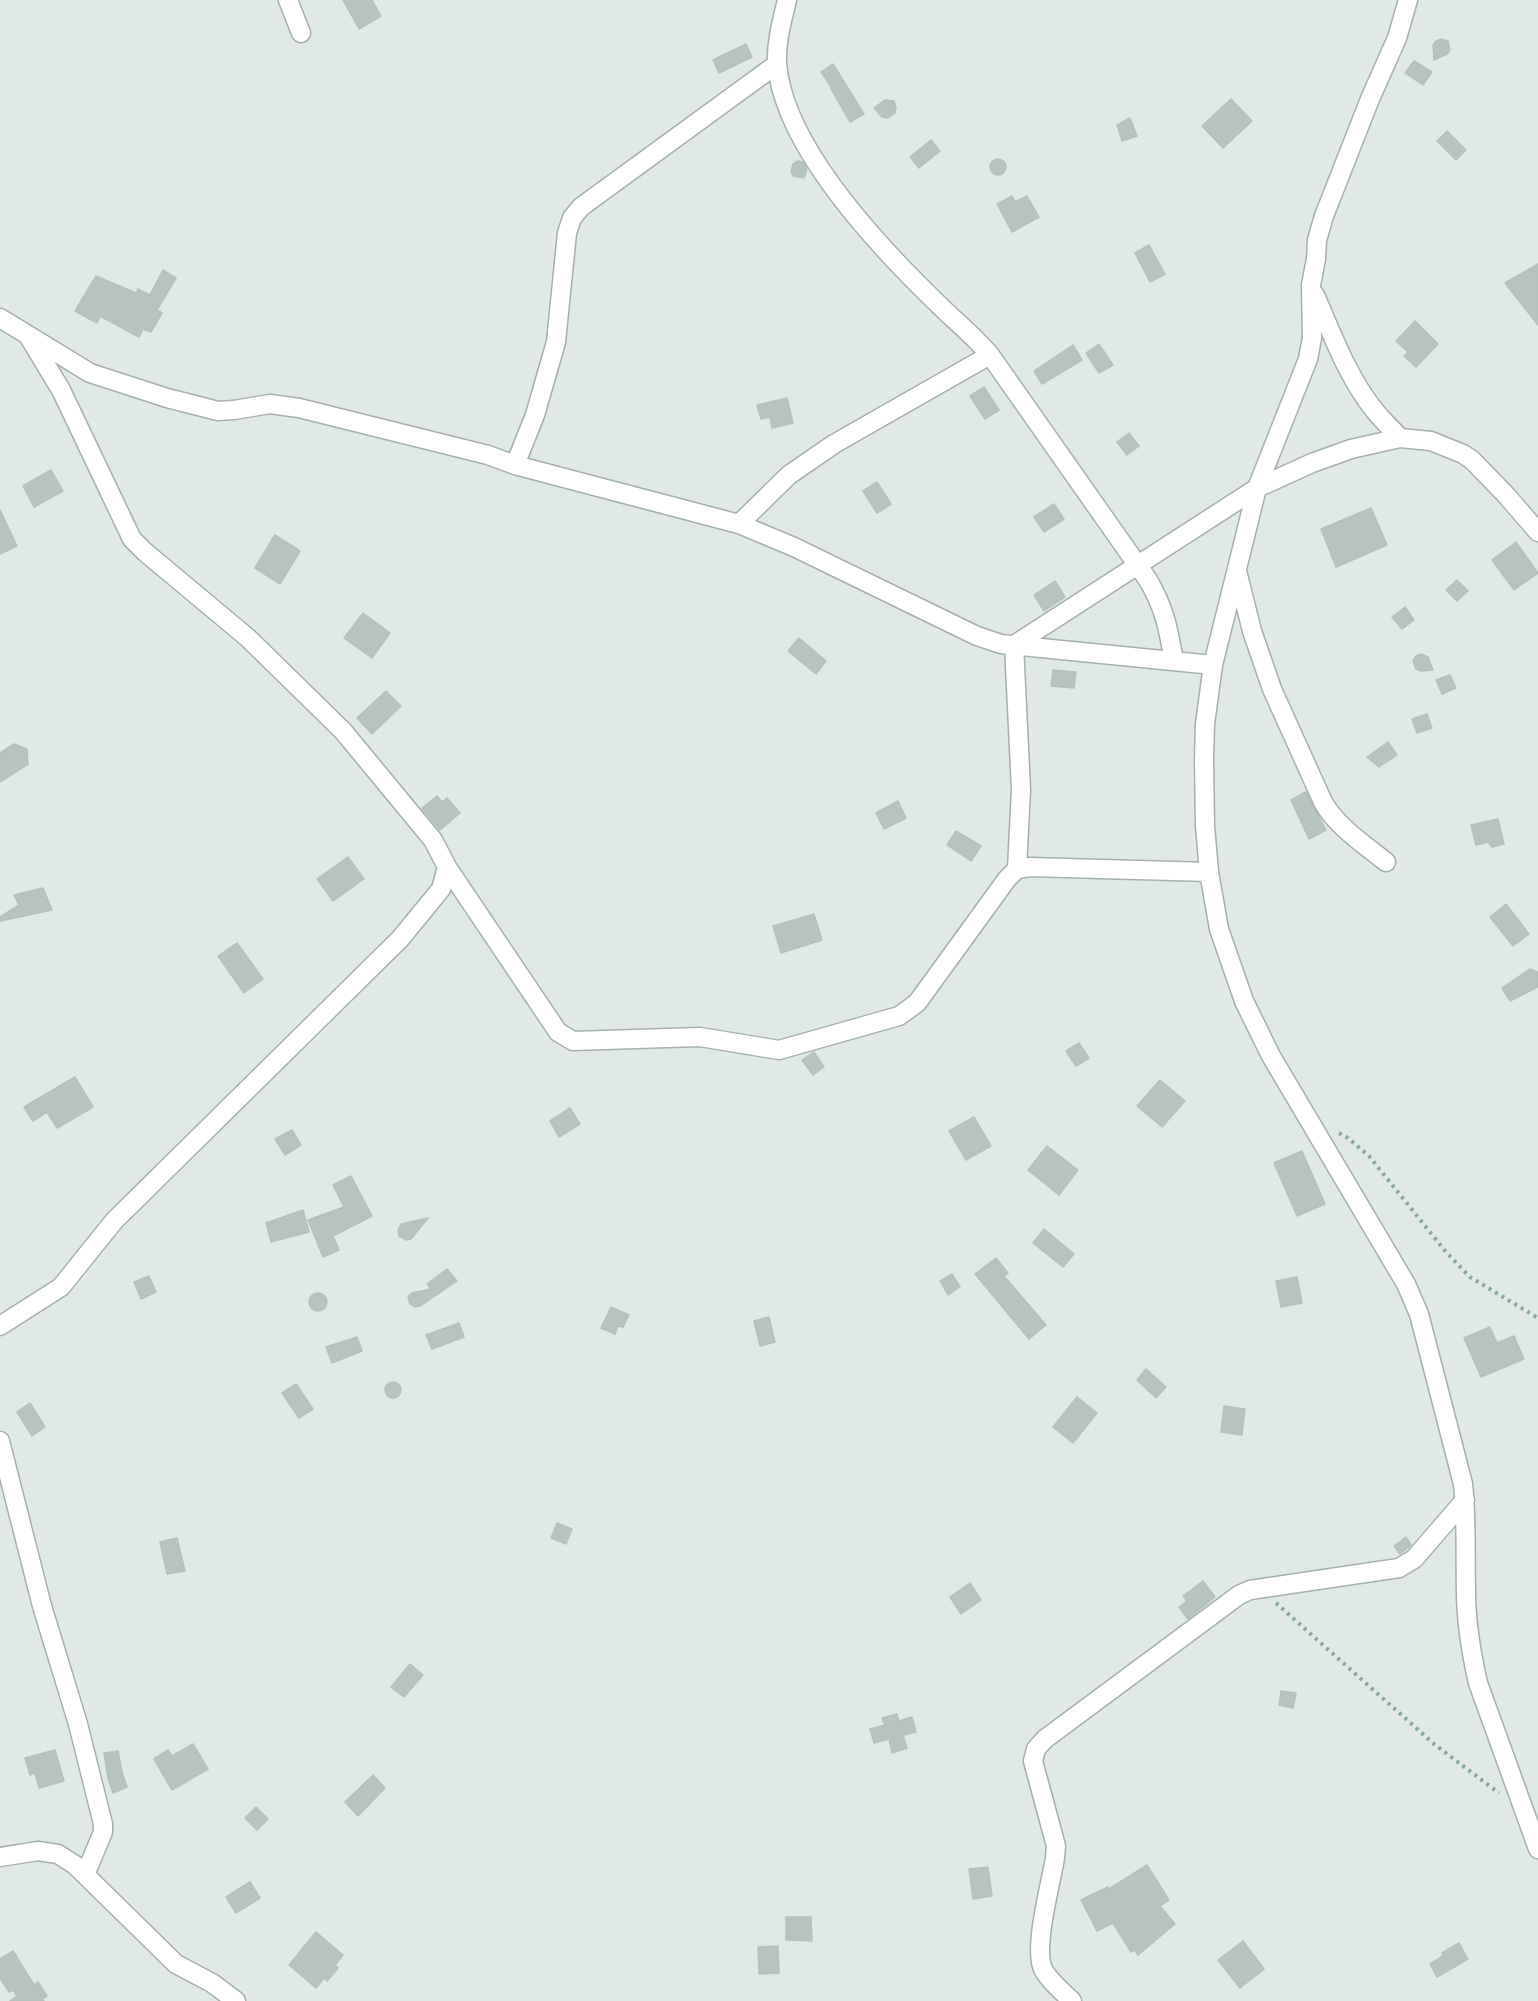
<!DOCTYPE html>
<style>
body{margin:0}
canvas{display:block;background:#e0e9e4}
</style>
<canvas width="1538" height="2001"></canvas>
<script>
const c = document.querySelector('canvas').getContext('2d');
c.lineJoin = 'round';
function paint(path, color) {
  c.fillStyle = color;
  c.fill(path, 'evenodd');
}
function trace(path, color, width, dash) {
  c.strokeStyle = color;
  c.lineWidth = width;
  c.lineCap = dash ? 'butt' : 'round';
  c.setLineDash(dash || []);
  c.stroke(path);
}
const building = new Path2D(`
 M343,0H372L381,16L359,29Z
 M1441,39L1448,41L1450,50L1447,54L1434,60L1433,45L1436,41Z
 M746,44L752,57L719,73L713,60Z
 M1414,61L1432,72L1423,85L1405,73Z
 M833,64L864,114L850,122L831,89L832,88L821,72Z
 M1231,99L1252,121L1223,148L1202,126Z
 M885,100L894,101L896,107L895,113L888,118L882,117L874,108Z
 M1130,118L1137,136L1122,141L1117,125Z
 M1447,131L1466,150L1456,160L1437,141Z
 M931,140L940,151L919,168L910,157Z
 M990 167a8 8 0 1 1 16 0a8 8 0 1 1-16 0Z
 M798,161L803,162L807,169L804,178L793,176L791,171L793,164Z
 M1012,196L1015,202L1027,196L1039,217L1012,232L997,204Z
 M1149,245L1165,274L1150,282L1135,253Z
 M1538,264V325L1505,283Z
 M163,270L176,278L157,310L162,313L151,332L143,329L139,337L100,316L97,323L75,311L96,276L136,293L138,289L150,295Z
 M1415,321L1438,344L1416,367L1404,356L1408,352L1396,341Z
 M1099,344L1113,365L1099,373L1086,353Z
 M1073,345L1082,360L1042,384L1034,371Z
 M984,387L999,410L985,419L970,396Z
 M787,398L793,423L772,428L770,417L761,419L757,405Z
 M1129,433L1139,446L1127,455L1117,442Z
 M51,470L63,491L34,507L23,486Z
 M877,482L891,504L877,513L863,491Z
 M1054,504L1064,519L1044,532L1034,517Z
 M1371,508L1387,545L1336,567L1321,529Z
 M0,510L17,546L0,554Z
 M275,535L300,551L280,584L255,568Z
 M1516,542L1538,573L1514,590L1492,560Z
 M1457,580L1468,591L1457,601L1446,590Z
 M1055,581L1065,597L1044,611L1034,595Z
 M1405,607L1414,620L1402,629L1392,617Z
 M363,613L390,633L372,658L344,638Z
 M799,638L826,661L816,674L788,651Z
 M1421,654L1428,657L1433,670L1421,671L1416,669L1413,661L1416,656Z
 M1053,670L1076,672L1074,688L1051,686Z
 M1450,675L1456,688L1442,694L1436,680Z
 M386,691L401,706L372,734L357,718Z
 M1427,714L1432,728L1417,733L1412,719Z
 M1388,742L1397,755L1379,767L1367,757Z
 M14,744L27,749L28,764L0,782V753Z
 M1306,792L1326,830L1309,839L1291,800Z
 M437,796L442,802L447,798L460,813L440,830L422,808Z
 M898,801L906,818L884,829L876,813Z
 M1498,819L1504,844L1492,847L1488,842L1476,845L1471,825Z
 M956,831L981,846L971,861L947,845Z
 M348,857L364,879L333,901L317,879Z
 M43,888L52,910L0,921V917L19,905L14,895Z
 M1506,904L1529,934L1513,946L1490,917Z
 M814,914L822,940L781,953L773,926Z
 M237,943L263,979L244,993L218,956Z
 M1530,969L1538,972V987L1510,1001L1502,988Z
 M1079,1043L1089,1058L1076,1066L1066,1051Z
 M814,1052L824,1067L813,1075L802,1060Z
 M75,1077L93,1107L57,1128L47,1112L33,1121L24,1107Z
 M1160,1080L1185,1101L1162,1127L1137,1106Z
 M570,1108L580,1124L559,1137L550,1121Z
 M974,1117L991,1146L966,1160L949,1131Z
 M292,1130L301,1145L285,1155L275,1139Z
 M1047,1146L1078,1170L1059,1195L1028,1170Z
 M1302,1151L1325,1204L1297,1216L1274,1163Z
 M351,1176L372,1216L333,1236L339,1250L323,1257L308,1220L344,1207L333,1185Z
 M303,1210L309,1232L271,1242L266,1223Z
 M428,1218L411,1239L407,1240L399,1236L398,1230L401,1224Z
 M1044,1229L1074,1254L1063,1267L1033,1243Z
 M996,1258L1008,1273L1004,1276L1046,1325L1029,1339L975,1274Z
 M447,1269L457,1281L420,1306L415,1307L410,1304L408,1297L412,1293L431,1289L427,1284Z
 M952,1274L960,1287L948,1295L940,1281Z
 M149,1276L156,1292L141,1299L134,1282Z
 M1297,1277L1302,1303L1281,1307L1276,1281Z
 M309 1302a9 9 0 1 1 18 0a9 9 0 1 1-18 0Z
 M611,1307L629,1315L623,1327L618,1326L615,1334L601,1328Z
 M769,1317L775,1342L760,1346L754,1321Z
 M459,1323L464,1337L432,1349L426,1335Z
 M1490,1327L1497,1343L1514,1336L1524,1359L1481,1377L1464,1338Z
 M357,1337L362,1351L332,1363L326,1347Z
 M1146,1369L1166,1387L1156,1398L1137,1380Z
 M385 1390a8 8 0 1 1 16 0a8 8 0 1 1-16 0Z
 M296,1384L313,1409L299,1418L282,1393Z
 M1077,1397L1097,1413L1073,1443L1053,1427Z
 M30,1403L45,1427L32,1436L17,1412Z
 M1224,1406L1245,1409L1242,1435L1221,1432Z
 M557,1523L572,1529L566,1544L551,1538Z
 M1406,1537L1411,1545L1400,1554L1394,1546Z
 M177,1538L185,1571L167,1574L160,1542Z
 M1203,1581L1215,1597L1188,1619L1179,1607L1187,1601L1183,1596Z
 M970,1583L981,1600L961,1614L950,1597Z
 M410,1664L423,1675L404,1697L391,1687Z
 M1281,1691L1296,1693L1293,1708L1279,1705Z
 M897,1714L899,1721L912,1717L916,1732L903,1735L907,1748L892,1753L889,1739L874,1743L870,1729L885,1725L882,1718Z
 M193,1744L208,1769L172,1790L154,1759L168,1750L172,1756Z
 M55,1750L64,1781L39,1788L35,1773L30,1775L25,1758Z
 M118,1751L122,1772L127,1787L113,1793L108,1778L104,1753Z
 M373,1775L385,1788L358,1816L345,1802Z
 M256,1807L268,1819L257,1830L245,1818Z
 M1147,1865L1169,1900L1160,1906L1175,1924L1138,1955L1135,1950L1131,1952L1113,1923L1097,1931L1081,1900L1108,1887L1109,1889Z
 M988,1867L992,1896L973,1899L969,1869Z
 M250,1882L260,1898L236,1913L226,1897Z
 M786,1917H811L812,1941L786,1940Z
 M316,1932L343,1955L335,1965L338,1968L327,1981L324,1978L316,1988L289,1965Z
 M1243,1941L1264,1969L1240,1988L1218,1960Z
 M1459,1943L1468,1959L1437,1977L1430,1964L1443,1956L1442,1953Z
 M778,1946L779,1973L759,1974L758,1947Z
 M13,1951L34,1985L38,1982L47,1996L42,1999L44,2001H10L17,1996L13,1990L9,1992L0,1978V1959Z`);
const path = new Path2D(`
 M1339,1133L1348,1138L1369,1156L1446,1252L1470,1277L1538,1318
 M1276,1603L1434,1744L1499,1793`);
const minor = new Path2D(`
 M288,0L301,33
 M787,0C782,21 776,42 777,63C783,146 880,248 938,304C955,321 974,336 990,355L1148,580C1165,609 1168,628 1174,661
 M1408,0L1397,38L1370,99L1324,216L1317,240L1316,259L1311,285L1312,338L1308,359L1257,488L1213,665L1205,724L1204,759L1205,826L1209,872L1219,929L1244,1001L1271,1056L1406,1284L1419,1314L1463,1484C1467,1520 1465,1555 1466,1591C1466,1622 1471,1652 1478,1683L1538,1849
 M1315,295C1332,334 1348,378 1375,411C1382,420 1392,429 1400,438
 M0,318L90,373L167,398L218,411L234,410L270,404L299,408L488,455L515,465L739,524L794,547L977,636L1001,644L1213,665
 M515,465L535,415L556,342L567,233L572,218L581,207L777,64
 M739,524L789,475L834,444L990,355
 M1237,571L1252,631L1272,689L1323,802C1337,827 1364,844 1386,862
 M1014,645L1257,488L1312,463L1351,449L1400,438L1431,441L1463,454L1472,460L1506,495L1538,532
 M1014,645L1021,790L1017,869
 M447,867L558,1032L573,1041L700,1037L779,1050L899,1016L917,1003L1007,879L1017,869L1030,867L1209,872
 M0,1326L61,1287L114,1221L400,939L441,889L447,867L433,840L343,731L248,638L145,552L132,539L61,390L29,337
 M0,1441L42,1606L78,1724L103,1824V1832L85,1875
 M0,1857L38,1851L58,1854L75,1865L176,1964L212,1983L236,2001
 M1072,2001C1063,1992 1049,1981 1043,1969C1033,1948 1051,1883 1055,1858L1056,1846L1033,1761L1036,1749L1045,1739L1239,1595L1250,1590L1399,1568L1414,1559L1465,1500`);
paint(building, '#b6c4bd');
trace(building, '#b4c2bb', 1.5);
trace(minor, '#a4b0aa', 21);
trace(path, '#84a99a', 4, [3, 4.5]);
trace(minor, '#fff', 18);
</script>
